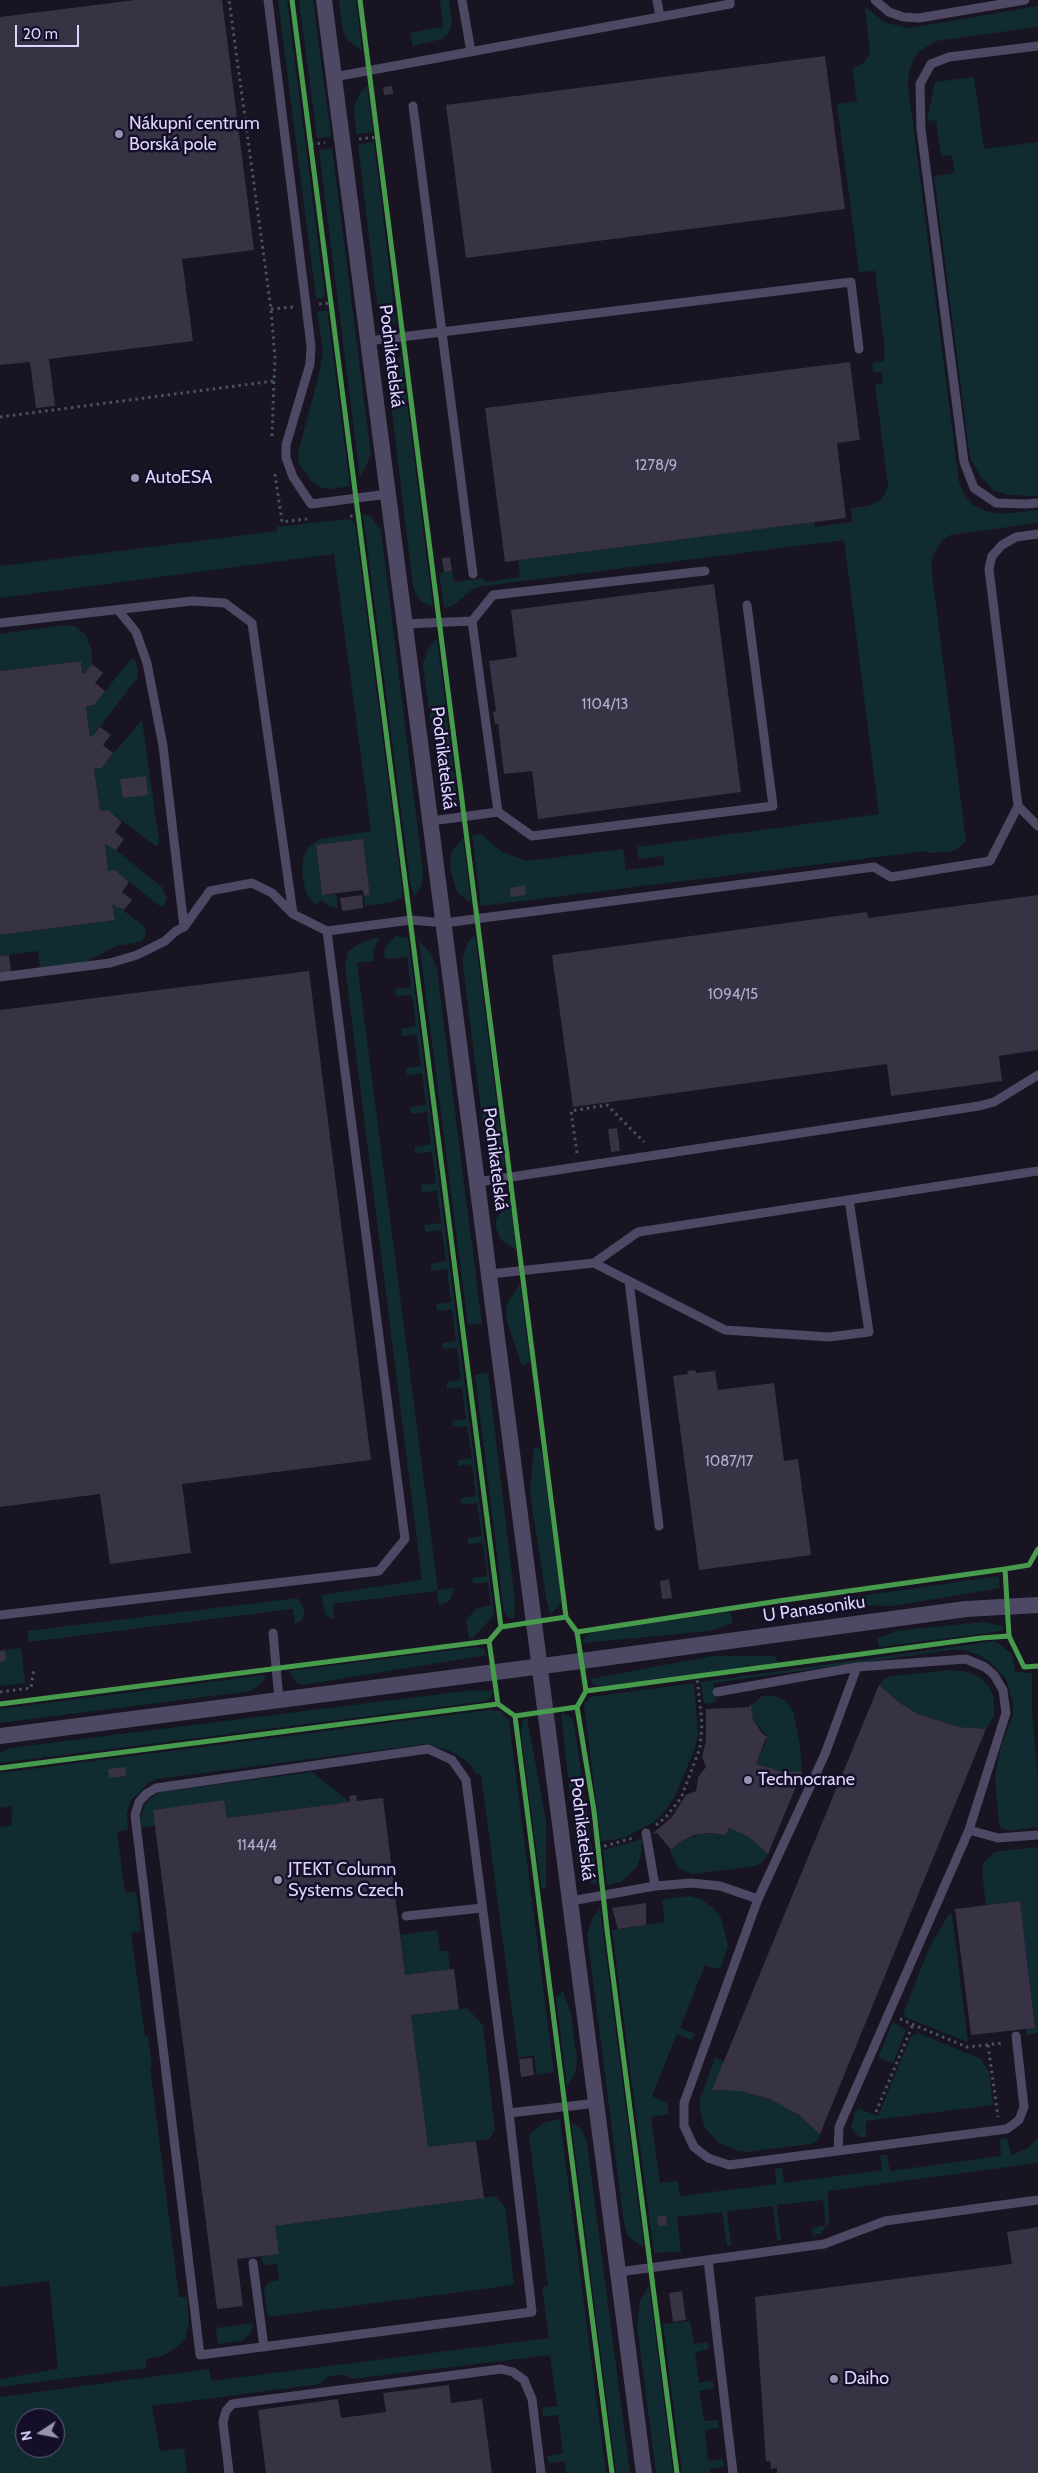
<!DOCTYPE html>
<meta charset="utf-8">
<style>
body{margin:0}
#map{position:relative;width:1038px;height:2473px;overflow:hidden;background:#181422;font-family:Cabin,sans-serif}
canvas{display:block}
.north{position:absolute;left:15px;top:2408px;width:50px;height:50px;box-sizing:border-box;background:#150e28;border:1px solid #655e7e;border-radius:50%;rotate:259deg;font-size:14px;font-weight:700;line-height:20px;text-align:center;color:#ded5ff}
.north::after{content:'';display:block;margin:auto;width:18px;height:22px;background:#9991b2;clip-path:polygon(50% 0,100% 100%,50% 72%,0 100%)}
.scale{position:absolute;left:15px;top:25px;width:64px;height:22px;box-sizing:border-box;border:2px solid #ded5ff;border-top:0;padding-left:6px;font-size:15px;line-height:18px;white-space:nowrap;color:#ded5ff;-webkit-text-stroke:4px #150e28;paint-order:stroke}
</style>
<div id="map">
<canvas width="1038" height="2473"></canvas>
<div class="north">N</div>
<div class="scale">20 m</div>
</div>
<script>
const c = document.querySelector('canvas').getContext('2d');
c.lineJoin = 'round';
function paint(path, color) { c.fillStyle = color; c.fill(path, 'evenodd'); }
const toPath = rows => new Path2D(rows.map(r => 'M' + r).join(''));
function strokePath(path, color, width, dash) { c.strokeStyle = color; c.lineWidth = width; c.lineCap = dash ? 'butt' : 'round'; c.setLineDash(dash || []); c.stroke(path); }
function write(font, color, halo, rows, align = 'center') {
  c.font = font + ' Cabin,sans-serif'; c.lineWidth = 5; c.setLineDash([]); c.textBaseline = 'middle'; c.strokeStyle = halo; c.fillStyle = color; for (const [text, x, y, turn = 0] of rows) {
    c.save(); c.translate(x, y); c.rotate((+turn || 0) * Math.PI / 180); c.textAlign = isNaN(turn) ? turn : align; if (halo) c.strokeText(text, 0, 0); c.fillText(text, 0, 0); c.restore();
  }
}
const green = toPath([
 [278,0,287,0,325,297,316,299],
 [299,0,313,0,331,137,317,138],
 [339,0,356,0,362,51,347,40,342,28],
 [440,0,449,0,452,23,449,33,442,39,413,46,410,33,443,27],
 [1038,6,1038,27,936,41,920,51,914,58,909,71,908,85,959,482,964,494,973,505,985,511,1001,514,1038,510,1038,523,950,535,941,542,933,555,931,566,966,841,956,850,947,852,929,853,926,851,481,906,472,835,481,834,502,852,527,861,623,849,626,870,665,865,663,856,639,859,637,847,879,814,844,540,483,586,473,589,452,606,444,608,439,573,452,571,454,582,484,578,485,582,520,577,518,560,814,522,815,527,852,522,851,508,869,506,879,501,885,494,888,485,875,384,883,383,882,372,874,373,872,363,884,361,885,351,875,271,859,272,837,104,857,101,852,69,865,62,870,53,865,7,886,23,909,28],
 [974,77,984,149,1038,142,1038,496,1008,495,993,490,981,477,970,458,934,176,954,173,952,155,941,156,936,120,927,121,935,82],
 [367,86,373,132,356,134,354,107,360,93],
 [374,142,396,324,387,320,377,303,358,145],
 [332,148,371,455,360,478,319,150],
 [327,310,350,486,331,489,320,487,311,481,299,464,298,453,320,370,323,350,317,312],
 [401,355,433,607,422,602,416,595,413,586,389,387,388,376,393,365],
 [363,514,370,516,381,530,423,871,422,885,414,896,410,881],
 [347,519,355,523,403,897,393,902,365,906,364,896,370,894,363,839,316,845,322,895,336,894,338,908,328,906,321,900,315,905,306,893,302,873,303,858,309,846,321,839,371,831,334,554,0,598,0,566,277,531,277,527],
 [64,625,75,626,86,635,92,652,92,664,85,673,82,674,81,661,0,671,0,634],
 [437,638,458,808,444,801,440,792,423,665,428,648],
 [131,659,134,659,136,661,138,677,93,736,90,736,86,706,94,705],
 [142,720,159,841,158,845,155,846,108,810,100,811,94,768,102,767],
 [463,838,471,902,461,896,456,890,450,866,452,851],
 [107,843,162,887,167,898,164,906,161,907,115,871,108,871,105,844],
 [112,904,115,904,145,927,145,937,140,942,116,946,84,963,40,969,38,951,0,956,0,935,114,920],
 [475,935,505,1167,494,1160,485,1141,463,966,463,956,468,942],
 [395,936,408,938,409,945,494,1615,473,1638,469,1639,466,1620,477,1608,491,1605,488,1582,473,1584,472,1578,487,1576,483,1543,468,1544,467,1538,482,1536,477,1503,462,1505,461,1498,476,1496,472,1464,458,1466,458,1460,472,1458,467,1426,453,1427,452,1421,466,1419,462,1387,447,1389,447,1382,461,1380,457,1348,443,1349,442,1343,456,1341,452,1309,437,1311,436,1304,451,1302,447,1269,431,1271,431,1264,446,1261,442,1230,426,1232,424,1225,441,1223,437,1191,422,1192,421,1185,436,1183,432,1152,415,1153,415,1147,431,1144,427,1112,411,1114,410,1107,426,1105,422,1073,407,1075,406,1068,421,1066,417,1034,402,1036,401,1029,416,1026,412,995,396,996,395,989,411,987,407,957,385,959,384,952,385,947],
 [379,937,373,953,374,961,357,963,438,1590,454,1588,450,1600,439,1606,437,1591,333,1604,334,1619,326,1616,321,1595,422,1580,345,966,348,952,358,944],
 [419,941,432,955,437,970,482,1324,468,1325],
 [510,1199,516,1250,501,1240,496,1228,496,1219],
 [520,1284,530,1363,522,1366,507,1322,506,1310,508,1302],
 [488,1373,515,1600,514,1619,508,1617,504,1612,475,1375],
 [534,1447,539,1448,542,1454,560,1591,561,1602,551,1615,547,1603,530,1493],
 [999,1576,1000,1588,893,1606,833,1605,833,1600],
 [297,1598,304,1608,304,1615,301,1621,295,1624,293,1609,29,1642,27,1631],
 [730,1612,733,1623,709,1631,583,1643,585,1637,592,1632],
 [982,1622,1003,1626,1003,1631,879,1647,877,1638,897,1631],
 [995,1641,1012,1654,1015,1672,1032,1673,1032,1712,1038,1779,1038,1827,1008,1831,1001,1828,999,1823,995,1778,1000,1750,1013,1714,1013,1703,1006,1679,989,1661,979,1655,964,1650,951,1650,713,1683,716,1702,704,1704,701,1682],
 [477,1647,484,1649,487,1655,303,1685,297,1683,289,1671],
 [21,1648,25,1683,0,1686,0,1662,6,1661,5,1650],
 [712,1656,776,1656,777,1663,600,1686,594,1685,590,1679],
 [948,1670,969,1672,979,1677,988,1686,994,1697,994,1716,986,1729,958,1727,918,1714,900,1703,879,1685,886,1677],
 [266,1675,262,1683,251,1691,0,1723,0,1709],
 [694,1683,698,1734,695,1748,675,1796,666,1810,654,1822,624,1838,601,1842,584,1704,591,1697],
 [473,1690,492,1691,492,1696,488,1700,480,1702,0,1763,0,1753,10,1748],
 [762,1696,775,1696,786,1701,793,1711,800,1745,802,1772,783,1772,756,1764,768,1737,753,1720,751,1706],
 [489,1710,501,1711,509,1721,554,2072,537,2075,534,2056,518,2057,481,1774,476,1774,470,1764,460,1757,450,1751,425,1744,157,1779,150,1782,131,1800,127,1813,128,1830,117,1832,125,1893,136,1892,141,1931,131,1933,145,2036,148,2036,152,2066,150,2067,179,2297,187,2297,189,2324,185,2339,177,2347,163,2356,146,2359,146,2368,0,2387,0,2379,58,2369,49,2281,0,2287,0,1827,12,1825,11,1814,13,1814,12,1806,0,1808,0,1773],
 [561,1713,571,1717,574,1723,597,1884,589,1882,578,1867],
 [527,1718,546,1820,546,1889,543,1889,541,1886,521,1733,523,1720],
 [312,1772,350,1802,227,1818,224,1801,153,1810,155,1826,141,1828,140,1818,144,1807,149,1799,160,1792],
 [729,1828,749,1837,761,1846,768,1854,763,1862,755,1866,692,1874,678,1868,670,1851,680,1842,701,1833,726,1835],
 [642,1839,641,1854,637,1867,621,1882,607,1885,603,1850],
 [1038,1847,1038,2033,1026,2035,1026,2029,1035,2027,1020,1901,986,1905,982,1873,983,1863,995,1852],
 [690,1896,701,1899,714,1909,721,1918,728,1945,721,1967,715,1969,705,1965,680,2028,695,2034,692,2040,677,2034,652,2096,667,2103,669,2114,651,2117,660,2183,678,2181,680,2196,776,2184,775,2168,782,2168,784,2183,882,2170,880,2155,887,2155,890,2171,1001,2156,1000,2140,1007,2138,1011,2155,1028,2148,1038,2138,1038,2163,828,2191,829,2223,821,2233,813,2236,812,2228,826,2225,823,2200,777,2205,781,2240,777,2240,773,2206,727,2211,731,2246,727,2246,722,2212,677,2217,681,2252,654,2253,612,1930,665,1922,662,1899],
 [600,1909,644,2248,628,2236,624,2224,587,1934,593,1917],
 [949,1914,952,1914,968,2042,905,2017,903,2014,930,1946],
 [437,1930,440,1951,448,1951,450,1970,405,1975,400,1935],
 [563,1991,571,2014,577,2059,576,2071,567,2087,556,1998],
 [467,2008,483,2025,495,2131,489,2139,428,2147,411,2015],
 [893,2022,906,2030,893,2064,878,2057],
 [918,2033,981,2059,989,2072,993,2105,866,2121,866,2137,859,2137,851,2128,855,2111,860,2109,878,2116,911,2036],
 [715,2058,724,2061,712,2090,740,2091,770,2099,791,2110,810,2124,820,2134,818,2140,811,2144,747,2152,738,2151,719,2143,705,2128,700,2111,700,2099],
 [560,2119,606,2473,566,2473,564,2461,548,2463,547,2456,563,2453,558,2415,543,2416,542,2408,557,2406,550,2355,352,2379,345,2375,337,2375,328,2377,320,2384,152,2406,160,2451,184,2448,187,2473,0,2473,0,2397,209,2369,211,2381,549,2338,542,2287,548,2286,529,2135,543,2123],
 [25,2418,55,2418,55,2448,25,2448],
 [571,2122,582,2130,587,2143,630,2473,616,2473],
 [495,2196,505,2207,506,2213,514,2285,268,2317,264,2289,269,2282,279,2280,277,2264,267,2265,263,2263,260,2256,278,2253,275,2226],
 [649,2286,673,2473,656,2473,637,2326,640,2300],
 [690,2321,694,2344,708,2342,709,2349,695,2352,699,2383,713,2381,714,2389,699,2391,704,2421,718,2420,719,2428,705,2430,708,2461,723,2459,724,2467,710,2469,710,2473,682,2473,663,2324],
 [253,2323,252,2331,242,2341,218,2344,216,2328]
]);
const building = toPath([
 [135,0,222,0,254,250,182,259,193,341,49,359,55,406,36,408,30,362,0,365,0,17],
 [825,56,845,209,466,258,446,105],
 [392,86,393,94,384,95,383,87],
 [850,362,860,440,837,443,846,518,505,562,485,408],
 [450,557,452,571,444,572,442,558],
 [714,584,741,792,538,819,532,771,504,774,498,724,495,724,493,712,496,711,489,661,517,657,511,610],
 [81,661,82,674,85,673,92,664,103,673,95,683,105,691,94,705,86,706,90,736,93,736,100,727,111,735,103,745,113,753,102,768,94,768,100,811,108,810,122,822,115,832,124,839,120,845,116,850,105,844,108,871,115,870,129,882,122,892,132,900,124,910,112,904,115,920,0,935,0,671],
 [146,776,148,795,123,798,120,779],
 [363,839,370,895,364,896,363,890,322,895,316,845],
 [525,885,526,895,511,897,510,888],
 [362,895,363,908,342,911,340,898],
 [1038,895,1038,1050,999,1056,1002,1081,891,1096,887,1064,573,1107,552,955,867,912,868,918],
 [9,955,11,972,0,973,0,956],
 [309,971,371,1460,182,1484,191,1553,110,1564,100,1494,0,1507,0,1010],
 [617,1128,620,1151,611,1152,608,1129],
 [695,1370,696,1373,715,1371,718,1390,774,1383,784,1461,798,1459,811,1555,699,1570,673,1376,688,1374,687,1371],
 [669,1579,672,1598,662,1599,660,1581],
 [5,1650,6,1661,0,1662,0,1651],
 [879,1685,900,1703,918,1714,958,1727,986,1729,820,2134,799,2115,770,2099,740,2091,712,2090],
 [751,1703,753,1720,762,1733,770,1739,766,1738,756,1764,783,1772,802,1772,768,1854,749,1837,729,1828,726,1835,709,1833,694,1835,680,1842,671,1850,657,1833,652,1834,672,1817,686,1795,696,1791,698,1777,706,1767,702,1757,706,1741,706,1709,749,1707],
 [125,1767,126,1776,109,1778,108,1769],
 [356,1795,357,1801,383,1798,405,1975,454,1969,459,2009,411,2015,428,2147,476,2141,484,2198,275,2226,279,2254,237,2259,243,2306,217,2309,153,1810,224,1800,227,1818,350,1802,349,1796],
 [1020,1901,1035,2028,971,2035,955,1909],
 [646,1903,646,1925,618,1929,612,1908],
 [532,2058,534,2075,521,2077,519,2059],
 [666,2215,667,2225,658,2226,657,2217],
 [1038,2227,1038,2473,777,2473,777,2468,771,2469,770,2461,766,2461,755,2297,1012,2264,1007,2232],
 [682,2291,686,2320,673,2322,669,2293],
 [449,2385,451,2403,482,2399,492,2473,266,2473,258,2410,338,2399,341,2418,386,2412,383,2393]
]);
const path = toPath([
 [359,139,378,137],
 [311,144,325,143],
 [319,304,331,303],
 [271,309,293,307],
 [0,417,274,381,275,358,271,309,229,0],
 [272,436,274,381],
 [275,474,282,522,307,519],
 [350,516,359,516],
 [577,1153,571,1111,607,1105,644,1142],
 [0,1692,31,1688,34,1668],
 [656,1825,666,1817,681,1798,700,1748,702,1724,697,1677],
 [598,1848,633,1838],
 [900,2019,967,2047,1003,2043],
 [988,2045,998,2117],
 [876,2112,913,2024]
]);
const service = toPath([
 [268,0,311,346,310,364,286,445,286,458,293,477,311,504,388,494],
 [462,0,471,52],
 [657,0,660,17],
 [875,0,889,12,903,17,919,18,1025,0],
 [1038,46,949,57,931,64,920,84,921,129,964,462,974,488,996,503,1025,504,1038,503],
 [334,77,730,4,730,0],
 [413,106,473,574],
 [368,341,851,282,859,349],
 [118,610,136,632,147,663,163,746,184,927],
 [472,621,498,812],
 [0,623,192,601,225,603,252,623,293,914],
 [405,624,472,621,493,595,705,571],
 [1018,806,1038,826],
 [431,821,498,812,532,836,773,806,747,605],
 [0,977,110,963,137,955,165,941,176,931,184,927,210,891,252,883,272,893,293,914,327,931,411,920,444,923,874,867,891,877,990,861,1018,806,989,569,992,556,1002,545,1016,537,1038,534],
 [478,1182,979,1106,994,1102,1038,1075],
 [594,1263,638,1232,1038,1171],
 [490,1274,594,1263,725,1330,829,1337,869,1332,849,1200],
 [629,1281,659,1526],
 [0,1615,379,1571,405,1539,327,931],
 [273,1633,279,1700],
 [857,1667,825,1754,758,1899,684,2103,684,2126,694,2147,708,2158,729,2165,1007,2129,1019,2120,1024,2107,1016,2036],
 [717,1692,857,1667,966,1659,985,1667,994,1675,1003,1690,1006,1713,969,1830,839,2127,838,2151],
 [969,1830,998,1838,1038,1835],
 [646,1833,655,1886],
 [571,1901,655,1886,692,1883,720,1886,758,1899],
 [406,1916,482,1908],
 [509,2113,466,1780,452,1760,428,1749,156,1788,146,1794,139,1802,135,1815,200,2355,532,2312,509,2113,597,2103],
 [708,2260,733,2473],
 [253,2263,264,2347],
 [619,2272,824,2244,885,2221,1038,2200],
 [229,2473,223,2422,226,2411,232,2404,501,2369,513,2372,524,2380,532,2399,541,2473]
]);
const minor = toPath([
 [324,0,644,2473],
 [0,1736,581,1661,966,1609,1038,1605]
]);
const cycleway = toPath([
 [292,0,501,1627],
 [360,0,566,1617,577,1632,586,1691,577,1707,594,1811,607,1930,677,2473],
 [1005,1569,1009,1636,1024,1667,1038,1666],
 [577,1632,785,1600,1005,1569,1029,1565,1038,1549],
 [586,1691,981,1638,1009,1636],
 [0,1704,489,1641],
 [498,1704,489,1641,501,1627,566,1617],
 [515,1716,577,1707],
 [0,1768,498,1704,515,1716,612,2473]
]);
const markers = [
 [119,134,5,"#9991b2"],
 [135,478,5,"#9991b2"],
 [748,1780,5,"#9991b2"],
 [278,1880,5,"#9991b2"],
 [834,2379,5,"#9991b2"]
];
const numberNames = [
 ["1278/9",656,466],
 ["1104/13",605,705],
 ["1094/15",733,995],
 ["1087/17",729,1462],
 ["1144/4",257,1846]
];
const poiNames = [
 ["Nákupní centrum",129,124],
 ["Borská pole",129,145],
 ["AutoESA",145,478],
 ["Technocrane",758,1780],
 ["JTEKT Column",288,1870],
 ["Systems Czech",288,1891],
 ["Daiho",844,2379]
];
const streetNames = [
 ["Podnikatelská",391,356,83],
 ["Podnikatelská",443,758,83],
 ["Podnikatelská",495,1159,83],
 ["U Panasoniku",814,1609,-8],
 ["Podnikatelská",582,1829,83]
];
paint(green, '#112c31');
paint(building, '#373244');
strokePath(path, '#475365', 3, [2.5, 4]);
strokePath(service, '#4d4863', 9);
strokePath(minor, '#4d4863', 16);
strokePath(cycleway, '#469c4c', 5);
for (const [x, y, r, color] of markers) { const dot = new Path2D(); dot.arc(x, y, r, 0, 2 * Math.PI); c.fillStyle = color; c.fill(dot); strokePath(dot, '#150e28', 2); }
write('15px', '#b4acd0', null, numberNames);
write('18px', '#ded5ff', '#150e28', poiNames, 'left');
write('18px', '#ded5ff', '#150e28', streetNames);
</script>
